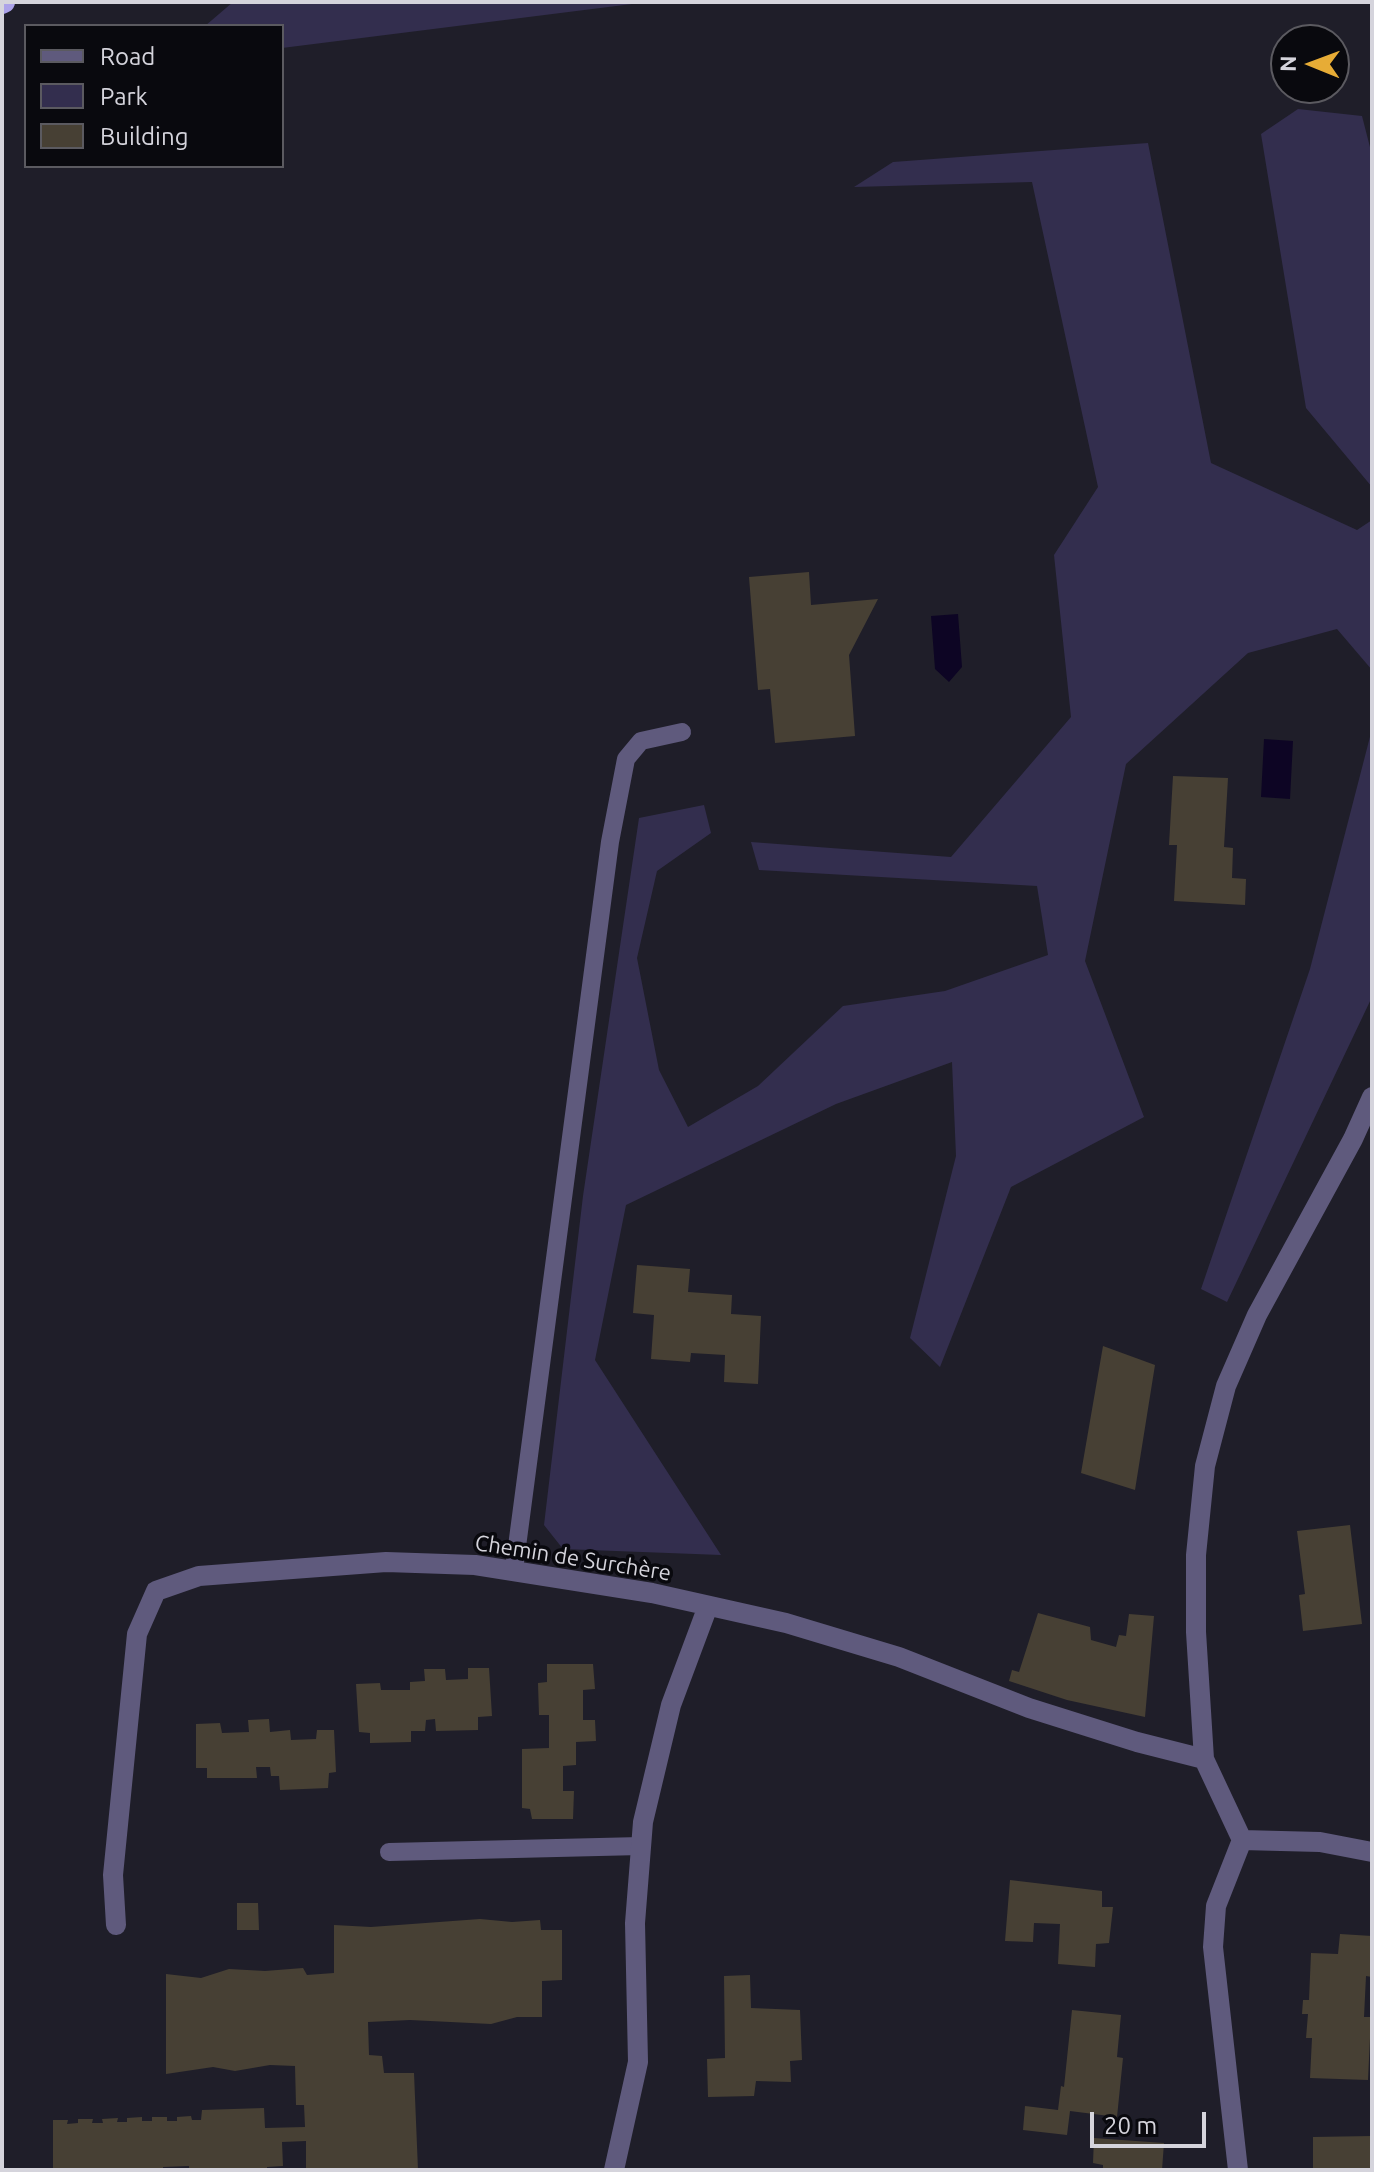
<!DOCTYPE html>
<meta charset="utf-8">
<style>
body{margin:0}
#map{position:relative;width:1374px;height:2172px;overflow:hidden;background:#1f1e29;font-family:Ubuntu,sans-serif}
canvas{display:block}
.frame{position:absolute;inset:0;border:4px solid #d5d4dc;pointer-events:none}
.legend{position:absolute;left:24px;top:24px;width:260px;height:144px;box-sizing:border-box;background:#09090e;border:2px solid #5b5a60;margin:0;padding:10px 14px;list-style:none;font-size:24px;color:#d5d4dc}
.legend li{display:flex;align-items:center;gap:16px;height:40px}
.legend b{width:40px;border:2px solid #5b5a60}
.north{position:absolute;left:1270px;top:24px;width:80px;height:80px;box-sizing:border-box;background:#09090e;border:2px solid #5b5a60;border-radius:50%;rotate:271deg;font-size:22px;font-weight:700;line-height:32px;text-align:center;color:#d5d4dc}
.north::after{content:'';display:block;margin:auto;width:28px;height:36px;background:#e7ac36;clip-path:polygon(50% 0,100% 100%,50% 72%,0 100%)}
.scale{position:absolute;left:1090px;top:2112px;width:116px;height:36px;box-sizing:border-box;border:4px solid #d5d4dc;border-top:0;padding-left:10px;font-size:24px;line-height:28px;white-space:nowrap;color:#d5d4dc;-webkit-text-stroke:6px #09090e;paint-order:stroke}
</style>
<div id="map">
<canvas width="1374" height="2172"></canvas>
<div class="frame"></div>
<ul class="legend">
<li><b style="height:10px;background:#5f5a7d"></b>Road</li>
<li><b style="height:22px;background:#332e4e"></b>Park</li>
<li><b style="height:22px;background:#474034"></b>Building</li>
</ul>
<div class="north">N</div>
<div class="scale">20 m</div>
</div>
<script>
const c = document.querySelector('canvas').getContext('2d');
c.lineJoin = 'round';
function paint(path, color) { c.fillStyle = color; c.fill(path, 'evenodd'); }
const toPath = rows => new Path2D(rows.map(r => 'M' + r).join(''));
function strokePath(path, color, width, dash) { c.strokeStyle = color; c.lineWidth = width; c.lineCap = dash ? 'butt' : 'round'; c.setLineDash(dash || []); c.stroke(path); }
function write(font, color, halo, rows, align = 'center') {
  c.font = font + ' Ubuntu,sans-serif'; c.lineWidth = 7; c.setLineDash([]); c.textBaseline = 'middle'; c.strokeStyle = halo; c.fillStyle = color; for (const [text, x, y, turn = 0] of rows) {
    c.save(); c.translate(x, y); c.rotate((+turn || 0) * Math.PI / 180); c.textAlign = isNaN(turn) ? turn : align; if (halo) c.strokeText(text, 0, 0); c.fillText(text, 0, 0); c.restore();
  }
}
const green = toPath([
 [233,2,648,2,282,48,282,26,205,26],
 [1298,109,1362,116,1372,155,1372,487,1306,408,1261,134],
 [1148,143,1211,463,1357,530,1372,520,1372,670,1337,629,1248,653,1126,764,1085,961,1144,1117,1011,1187,940,1367,910,1338,956,1156,952,1062,836,1104,626,1205,595,1360,721,1555,563,1549,544,1525,583,1196,639,818,704,805,711,833,657,871,637,958,659,1070,688,1127,758,1086,843,1006,945,991,1048,955,1037,886,759,870,751,842,951,857,1071,717,1054,555,1098,487,1032,182,854,187,893,162],
 [1372,729,1372,997,1227,1302,1201,1289,1310,969]
]);
const water = toPath([
 [958,614,962,667,949,682,935,669,931,616],
 [1264,739,1293,741,1290,799,1261,797]
]);
const building = toPath([
 [809,572,811,605,878,599,849,655,855,736,775,743,770,689,758,690,749,577],
 [1173,776,1228,778,1224,847,1233,848,1232,878,1246,879,1245,905,1174,901,1177,845,1169,845],
 [637,1265,690,1269,688,1292,732,1295,731,1314,761,1316,758,1384,724,1382,725,1355,691,1353,690,1362,651,1359,654,1315,633,1313],
 [1103,1346,1155,1365,1135,1490,1081,1473],
 [1350,1525,1362,1624,1303,1631,1299,1595,1305,1594,1297,1531],
 [1038,1613,1090,1627,1091,1640,1116,1647,1119,1635,1126,1636,1129,1614,1154,1616,1145,1717,1067,1700,1009,1681,1012,1670,1019,1672],
 [547,1664,593,1664,595,1689,583,1690,583,1720,595,1720,596,1741,576,1742,576,1765,563,1766,563,1791,574,1791,573,1819,532,1819,530,1809,522,1808,522,1749,549,1748,549,1715,539,1715,538,1683,547,1682],
 [468,1668,489,1668,492,1716,478,1717,478,1730,436,1731,435,1719,426,1720,425,1731,411,1731,411,1742,370,1743,370,1733,359,1732,356,1684,380,1683,381,1690,410,1690,410,1682,425,1681,424,1669,445,1669,446,1680,468,1679],
 [269,1719,270,1732,290,1730,291,1740,316,1739,317,1730,334,1730,336,1772,329,1773,328,1788,280,1790,279,1776,271,1776,270,1767,256,1767,257,1778,207,1778,207,1768,196,1768,196,1724,220,1723,222,1733,249,1732,248,1720],
 [1010,1880,1102,1891,1102,1907,1113,1907,1109,1943,1096,1944,1095,1967,1058,1964,1060,1924,1034,1923,1033,1942,1005,1941],
 [237,1903,258,1903,259,1930,237,1930],
 [480,1919,512,1922,540,1920,541,1930,562,1930,562,1980,542,1981,542,2017,517,2017,491,2024,410,2020,368,2022,369,2055,382,2056,384,2073,414,2073,418,2170,306,2170,306,2141,282,2142,283,2166,267,2167,267,2170,189,2170,189,2166,163,2167,163,2170,53,2170,53,2120,68,2120,67,2124,78,2123,78,2119,93,2119,92,2123,103,2123,102,2119,118,2118,117,2122,127,2122,127,2118,142,2117,142,2121,152,2121,152,2117,167,2117,167,2121,177,2121,177,2117,191,2116,192,2120,201,2120,202,2110,264,2108,265,2128,305,2127,304,2105,296,2105,295,2066,270,2065,235,2071,213,2067,166,2074,166,1974,201,1978,229,1969,265,1971,303,1968,307,1975,334,1973,334,1925,371,1927],
 [1340,1934,1372,1936,1372,1977,1366,1976,1364,2017,1371,2017,1368,2080,1310,2078,1312,2038,1306,2038,1308,2014,1302,2014,1303,2000,1309,2000,1311,1953,1338,1954],
 [750,1975,751,2008,800,2010,802,2060,790,2061,791,2082,756,2081,754,2096,708,2097,707,2059,725,2058,724,1976],
 [1072,2010,1121,2015,1117,2057,1123,2058,1117,2117,1070,2111,1067,2135,1023,2130,1025,2106,1058,2110,1061,2086,1064,2087],
 [1372,2136,1372,2170,1313,2170,1313,2137],
 [1094,2138,1164,2143,1162,2170,1103,2170,1103,2165,1093,2163]
]);
const service = toPath([
 [514,1569,610,842,626,759,641,741,682,732],
 [389,1852,641,1846]
]);
const minor = toPath([
 [1242,1840,1204,1759,1196,1632,1196,1555,1205,1466,1226,1386,1257,1315,1353,1139,1372,1097],
 [1242,1840,1320,1842,1372,1852],
 [116,1925,113,1875,137,1634,156,1591,199,1576,386,1562,475,1565,652,1593,786,1623,899,1657,1029,1708,1137,1742,1204,1759],
 [614,2170,638,2062,635,1923,643,1822,671,1705,708,1606],
 [1238,2170,1213,1947,1216,1906,1242,1840]
]);
const trunk = toPath([
 [2,3,4,2]
]);
const streetNames = [
 ["Chemin de Surchère",573,1558,9]
];
paint(green, '#332e4e');
paint(water, '#0d0524');
paint(building, '#474034');
strokePath(service, '#5f5a7d', 18);
strokePath(minor, '#5f5a7d', 20);
strokePath(trunk, '#aca2e9', 22);
write('22px', '#d5d4dc', '#09090e', streetNames);
</script>
